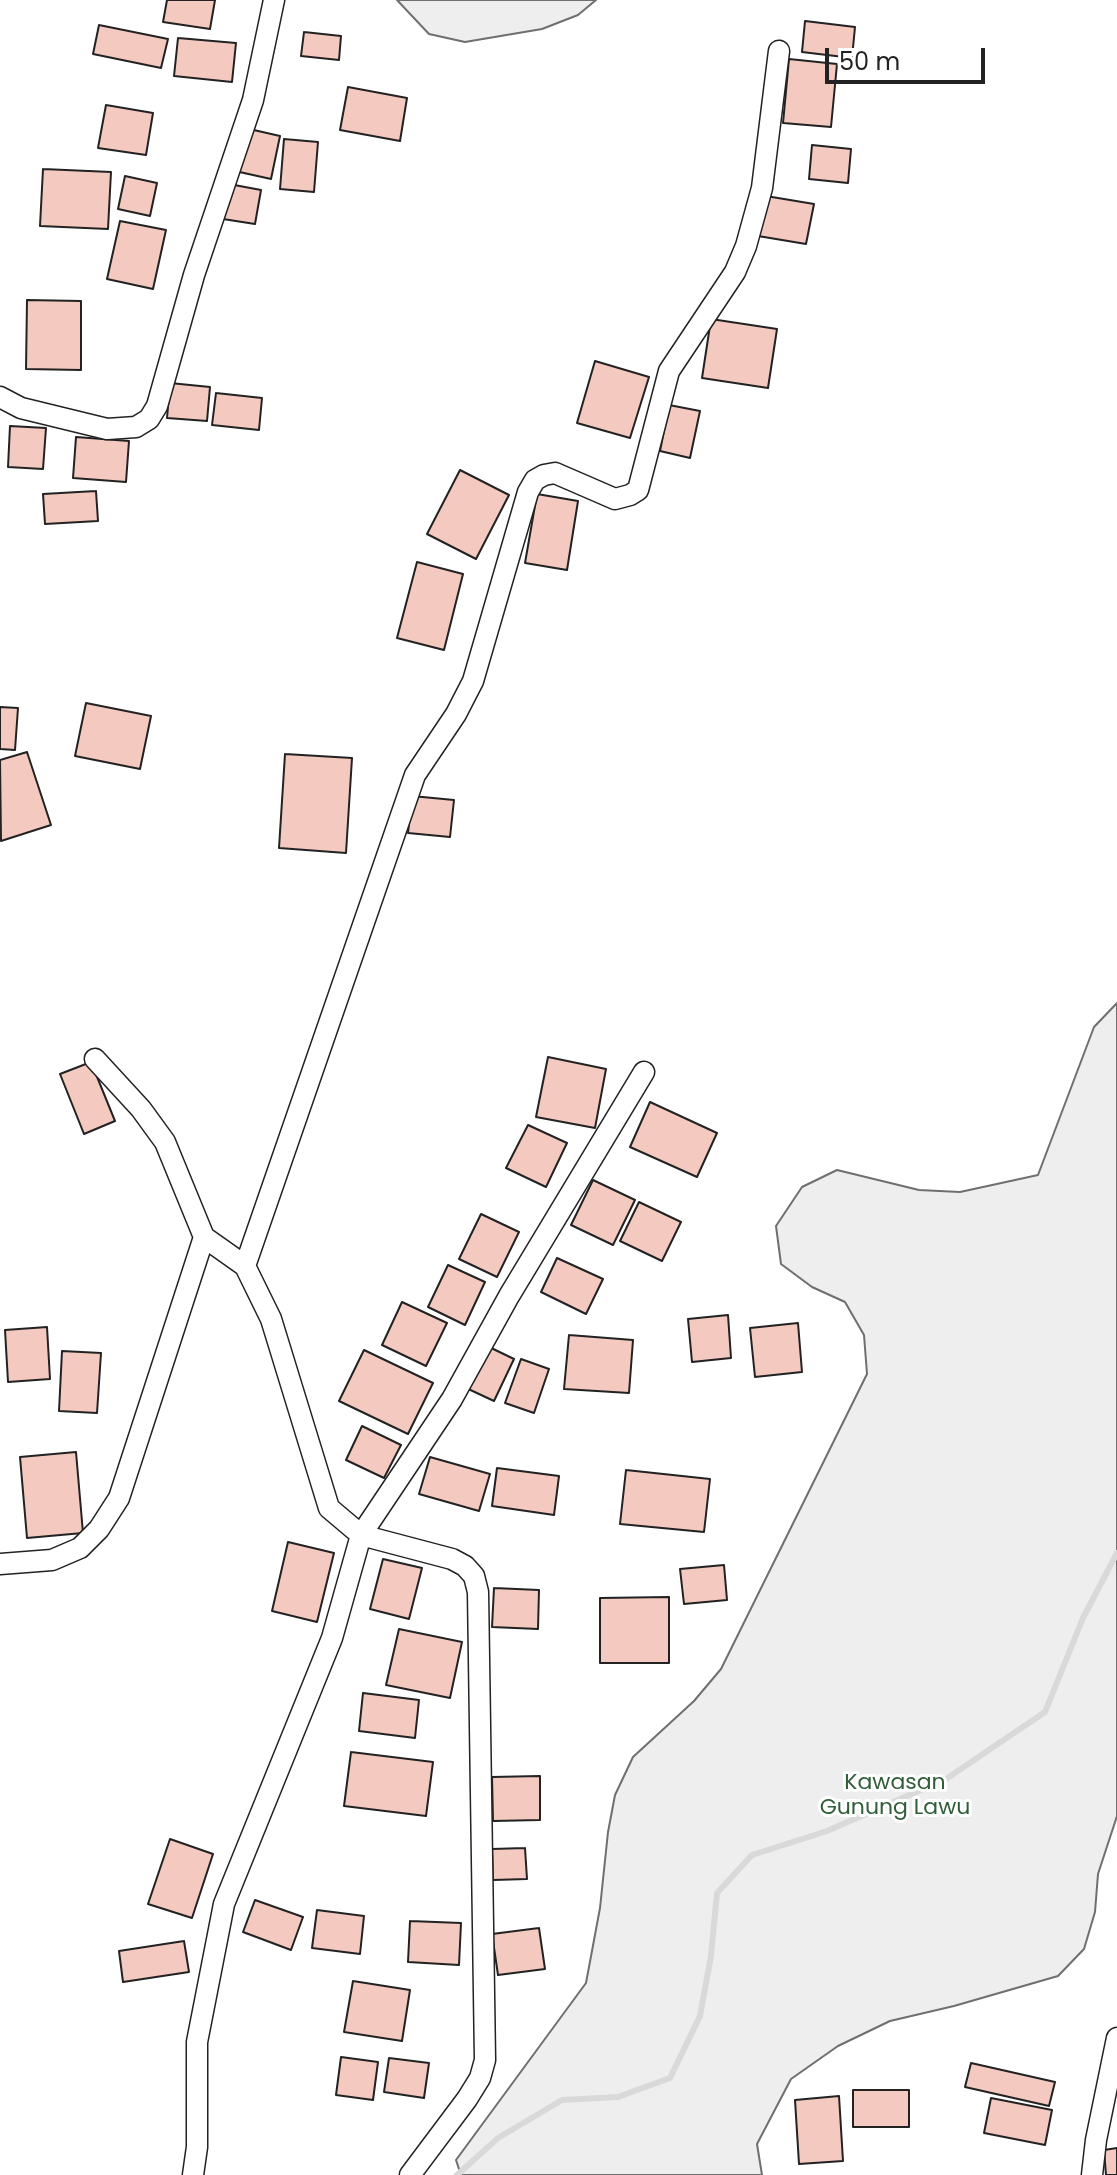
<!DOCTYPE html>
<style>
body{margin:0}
#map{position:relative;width:1117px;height:2175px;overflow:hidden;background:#fff;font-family:Poppins,sans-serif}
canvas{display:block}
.scale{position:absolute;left:825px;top:48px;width:160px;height:36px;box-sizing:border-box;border:4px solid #222;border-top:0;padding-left:10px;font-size:24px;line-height:28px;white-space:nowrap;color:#222;-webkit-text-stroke:6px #fff;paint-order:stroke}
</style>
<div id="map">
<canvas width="1117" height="2175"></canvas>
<div class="scale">50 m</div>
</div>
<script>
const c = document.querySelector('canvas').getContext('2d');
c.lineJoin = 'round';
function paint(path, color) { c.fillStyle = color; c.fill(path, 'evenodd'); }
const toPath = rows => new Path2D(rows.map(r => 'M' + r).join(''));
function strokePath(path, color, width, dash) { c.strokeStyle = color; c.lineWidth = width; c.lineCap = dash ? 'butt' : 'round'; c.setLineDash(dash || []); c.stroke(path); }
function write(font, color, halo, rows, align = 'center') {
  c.font = font + ' Poppins,sans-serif'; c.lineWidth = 6; c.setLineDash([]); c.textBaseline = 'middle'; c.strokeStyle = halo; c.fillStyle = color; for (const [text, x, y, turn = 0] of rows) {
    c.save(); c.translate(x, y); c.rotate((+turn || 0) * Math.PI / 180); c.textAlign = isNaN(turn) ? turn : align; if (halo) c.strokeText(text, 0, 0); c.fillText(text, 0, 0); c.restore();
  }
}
const green = toPath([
 [397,0,596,0,578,15,542,29,465,42,429,34,397,0],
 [1117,1003,1117,1816,1098,1874,1095,1912,1084,1949,1058,1976,954,2006,890,2021,838,2046,791,2079,757,2144,762,2175,461,2175,456,2160,586,1983,600,1908,608,1832,615,1795,633,1757,694,1701,721,1669,867,1374,864,1335,845,1302,812,1287,781,1264,776,1226,802,1187,837,1170,919,1190,960,1192,1038,1175,1094,1027,1117,1003]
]);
const stream = toPath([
 [457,2175,498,2138,562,2100,618,2097,670,2078,700,2016,711,1956,717,1893,752,1855,827,1831,946,1779,1045,1712,1083,1618,1117,1553]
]);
const building = toPath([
 [167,0,215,0,210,29,163,22,167,0],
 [805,21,855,27,852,58,802,52,805,21],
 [99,25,168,39,161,68,93,54,99,25],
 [304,32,341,36,339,60,301,56,304,32],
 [178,38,236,43,232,82,174,76,178,38],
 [789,59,837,64,831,127,783,123,789,59],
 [348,87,407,98,400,141,340,130,348,87],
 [106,105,153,113,146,155,98,148,106,105],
 [245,128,280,136,271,179,235,171,245,128],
 [284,139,318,142,314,192,280,189,284,139],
 [812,145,851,149,848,183,809,179,812,145],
 [43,169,111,172,108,229,40,226,43,169],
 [125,176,157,183,150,216,118,209,125,176],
 [229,184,261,190,255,224,223,219,229,184],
 [766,196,814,204,806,244,758,236,766,196],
 [120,221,166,230,153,289,107,279,120,221],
 [27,300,81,301,81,370,26,369,27,300],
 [711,319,777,329,768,388,702,378,711,319],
 [595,361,649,377,630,438,577,423,595,361],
 [170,383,210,387,207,421,167,418,170,383],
 [216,393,262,398,259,430,212,425,216,393],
 [669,405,700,411,690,458,660,451,669,405],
 [10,426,46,428,43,469,8,467,10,426],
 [76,437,129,441,126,482,73,478,76,437],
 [460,470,509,495,476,559,427,534,460,470],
 [96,491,98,521,45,524,43,494,96,491],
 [537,494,578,501,567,570,525,563,537,494],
 [417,562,463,574,444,650,397,638,417,562],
 [86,703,151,716,140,769,75,756,86,703],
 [0,707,18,708,15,750,0,749,0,707],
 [27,752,51,825,1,841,0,760,27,752],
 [285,754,352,758,346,853,279,848,285,754],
 [412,796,454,800,450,837,408,833,412,796],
 [548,1057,606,1069,595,1128,536,1117,548,1057],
 [91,1062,115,1121,84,1134,60,1074,91,1062],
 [650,1102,717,1133,697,1177,630,1147,650,1102],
 [528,1125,567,1143,546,1187,506,1168,528,1125],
 [593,1180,635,1200,613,1245,571,1225,593,1180],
 [639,1202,681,1222,662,1261,620,1241,639,1202],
 [481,1214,519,1232,497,1277,459,1259,481,1214],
 [557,1258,603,1279,586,1314,541,1292,557,1258],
 [448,1265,485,1282,465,1325,428,1307,448,1265],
 [402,1302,447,1323,426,1366,382,1345,402,1302],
 [728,1315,731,1358,692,1362,688,1319,728,1315],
 [798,1323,802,1372,755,1377,750,1328,798,1323],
 [47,1327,50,1379,8,1382,5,1330,47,1327],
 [569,1335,633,1340,629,1393,564,1389,569,1335],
 [485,1345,514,1359,494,1401,464,1387,485,1345],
 [364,1350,433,1383,408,1434,339,1401,364,1350],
 [62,1351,101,1353,97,1413,59,1411,62,1351],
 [521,1359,549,1369,534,1413,505,1403,521,1359],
 [362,1426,401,1445,384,1478,346,1460,362,1426],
 [76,1452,83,1533,27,1538,20,1457,76,1452],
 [430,1457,490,1474,479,1511,419,1494,430,1457],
 [497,1468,559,1476,554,1515,492,1506,497,1468],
 [626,1470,710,1479,704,1532,620,1524,626,1470],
 [288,1542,334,1553,317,1622,272,1611,288,1542],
 [383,1559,422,1568,409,1619,370,1609,383,1559],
 [724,1565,727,1600,684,1604,680,1569,724,1565],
 [494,1588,539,1590,538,1629,492,1627,494,1588],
 [669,1597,669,1663,600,1663,600,1598,669,1597],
 [399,1629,462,1642,450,1698,386,1685,399,1629],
 [363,1693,419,1700,415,1738,359,1731,363,1693],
 [351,1752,433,1762,426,1816,344,1806,351,1752],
 [540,1776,540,1820,493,1821,492,1777,540,1776],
 [170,1839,213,1854,192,1918,148,1904,170,1839],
 [525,1848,527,1879,493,1880,492,1849,525,1848],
 [255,1900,303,1917,291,1950,243,1932,255,1900],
 [317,1910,364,1916,360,1954,312,1948,317,1910],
 [410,1921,461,1923,459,1965,408,1962,410,1921],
 [539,1928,545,1969,498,1975,492,1934,539,1928],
 [184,1941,189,1972,123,1982,119,1951,184,1941],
 [353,1981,410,1990,402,2041,344,2032,353,1981],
 [341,2057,378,2062,373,2100,336,2095,341,2057],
 [389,2058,429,2063,424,2098,384,2092,389,2058],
 [971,2063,1055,2082,1049,2106,965,2087,971,2063],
 [853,2090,909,2090,909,2127,853,2127,853,2090],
 [839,2096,843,2161,799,2164,795,2100,839,2096],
 [991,2098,1052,2110,1045,2145,984,2133,991,2098],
 [1117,2148,1117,2175,1106,2175,1104,2150,1117,2148]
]);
const minor = toPath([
 [0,397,21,408,107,429,136,427,149,419,157,406,194,275,253,100,274,0],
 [95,1059,141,1109,165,1142,204,1237,245,1266,271,1319,329,1508,361,1535,452,1559,465,1566,474,1576,478,1592,485,2060,480,2078,467,2099,410,2175],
 [245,1266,415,775,456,714,473,681,528,492,535,480,544,475,555,473,615,499,630,495,638,490,669,371,735,272,746,246,762,188,779,51],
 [0,1564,52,1560,80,1548,99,1529,119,1498,204,1237],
 [193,2175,197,2147,197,2042,224,1904,332,1638,361,1535,452,1399,509,1296,644,1072],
 [1092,2175,1096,2140,1117,2038]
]);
const parkNames = [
 ["Kawasan",895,1783],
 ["Gunung Lawu",895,1808]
];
paint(green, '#eee');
strokePath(green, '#6f6f6f', 2);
strokePath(stream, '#d9d9d9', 6);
paint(building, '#f3c9c0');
strokePath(building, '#222', 2);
strokePath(minor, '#222', 23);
strokePath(minor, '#fff', 20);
write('22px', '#2f5e38', '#fff', parkNames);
</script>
